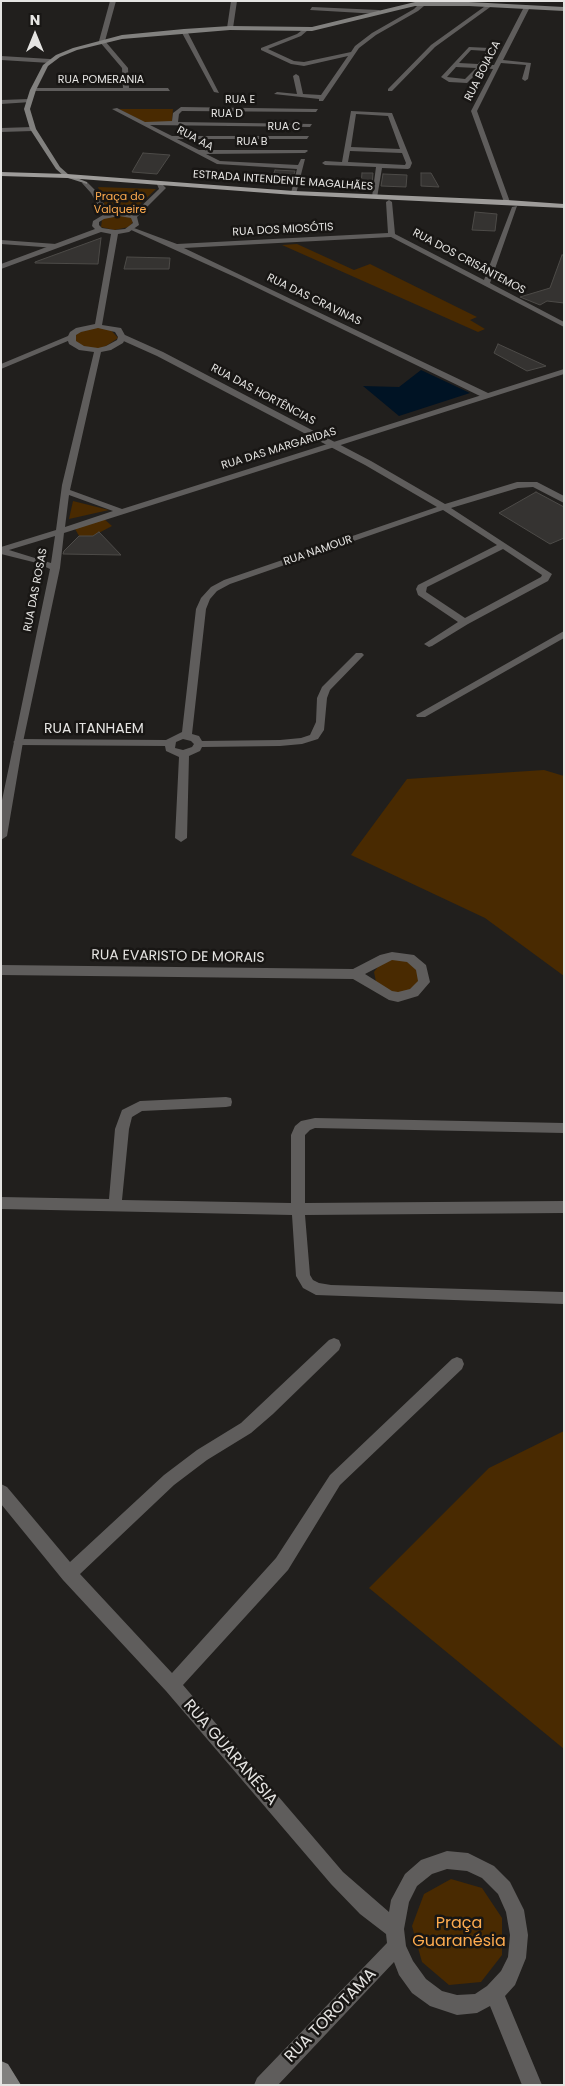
<!DOCTYPE html>
<meta charset="utf-8">
<style>
body{margin:0}
#map{position:relative;width:565px;height:2086px;overflow:hidden;background:#211f1d;font-family:Poppins,sans-serif}
canvas{display:block}
.frame{position:absolute;inset:0;border:2px solid #e5e4e2;pointer-events:none}
.north{position:absolute;left:10px;top:10px;width:50px;height:50px;-webkit-text-stroke:4px #181614;paint-order:stroke;rotate:0deg;font-size:14px;font-weight:700;line-height:20px;text-align:center;color:#e5e4e2}
.north::after{content:'';display:block;margin:auto;width:18px;height:22px;background:#e5e4e2;clip-path:polygon(50% 0,100% 100%,50% 72%,0 100%)}
</style>
<div id="map">
<canvas width="565" height="2086"></canvas>
<div class="frame"></div>
<div class="north">N</div>
</div>
<script>
const c = document.querySelector('canvas').getContext('2d');
c.lineJoin = 'round';
function paint(path, color) { c.fillStyle = color; c.fill(path, 'evenodd'); }
const toPath = rows => new Path2D(rows.map(r => 'M' + r).join(''));
function strokePath(path, color, width, dash) { c.strokeStyle = color; c.lineWidth = width; c.lineCap = dash ? 'butt' : 'round'; c.setLineDash(dash || []); c.stroke(path); }
function write(font, color, halo, rows, align = 'center') {
  c.font = font + ' Poppins,sans-serif'; c.lineWidth = 5; c.setLineDash([]); c.textBaseline = 'middle'; c.strokeStyle = halo; c.fillStyle = color; for (const [text, x, y, turn = 0] of rows) {
    c.save(); c.translate(x, y); c.rotate((+turn || 0) * Math.PI / 180); c.textAlign = isNaN(turn) ? turn : align; if (halo) c.strokeText(text, 0, 0); c.fillText(text, 0, 0); c.restore();
  }
}
const green = toPath([
 [119,109,173,109,172,123,145,123],
 [98,187,156,189,133,211,133,222,129,227,114,230,101,227,102,220,108,215],
 [297,244,354,270,370,264,477,317,470,320,485,329,478,332,282,245],
 [97,326,109,328,118,338,106,346,97,349,76,345,76,334,85,329],
 [73,501,109,510,69,519],
 [103,518,112,526,93,536,79,536,74,527],
 [544,770,564,776,564,976,485,918,351,855,407,779],
 [390,959,403,959,414,965,419,974,418,983,409,990,397,993,384,989,376,982,374,972,380,964],
 [564,1431,564,1749,369,1588,489,1468],
 [451,1879,482,1888,502,1918,502,1955,481,1982,449,1985,422,1962,412,1926,424,1894]
]);
const water = toPath([
 [421,370,470,393,399,416,363,386,399,387]
]);
const building = toPath([
 [143,153,170,155,157,174,132,172,143,153],
 [275,170,295,171,291,184,271,182,275,170],
 [362,173,373,173,372,185,361,184,362,173],
 [421,173,431,173,439,187,421,186,421,173],
 [383,174,407,175,406,187,381,186,383,174],
 [475,212,497,214,495,231,472,230,475,212],
 [101,238,98,264,35,263,35,262,101,238],
 [562,255,564,255,564,303,547,301,540,305,520,297,550,288,562,255],
 [127,257,170,258,169,269,124,269,127,257],
 [498,344,546,366,527,371,494,353,498,344],
 [536,492,564,507,564,538,550,544,499,513,536,492],
 [99,532,121,555,63,554,64,551,79,536,93,536,99,532]
]);
const minor = toPath([
 [110,1,116,1,105,41,128,68,129,88,168,88,170,91,31,91,33,88,123,88,122,68,99,41,110,1],
 [231,1,237,1,233,28,230,30,227,28,231,1],
 [418,1,424,1,424,6,418,11,376,35,359,48,323,101,319,101,319,99,274,94,277,92,297,94,293,76,296,74,299,76,303,94,321,95,348,56,304,66,291,64,261,50,261,48,297,34,305,28,308,30,301,36,268,49,294,61,304,62,351,52,355,46,372,33,414,9,418,5,418,1],
 [488,4,493,5,435,47,392,91,388,91,388,89,431,45,488,4],
 [527,5,530,7,503,60,531,63,528,79,525,81,522,79,526,65,501,63,477,111,510,202,507,204,504,202,471,111,493,69,482,68,467,83,449,82,441,77,469,47,490,48,493,51,484,65,494,65,524,7,527,5],
 [471,50,487,51,478,64,459,63,471,50],
 [456,67,476,68,465,79,447,77,456,67],
 [312,7,379,10,382,12,379,14,310,10,312,7],
 [184,29,187,31,219,93,214,92,181,31,184,29],
 [1,56,50,59,53,61,50,63,1,60,1,56],
 [29,99,31,102,1,104,1,100,29,99],
 [181,107,318,109,316,112,182,111,179,114,178,122,312,124,310,127,150,125,172,136,309,136,307,139,177,139,199,150,307,150,308,151,305,153,206,154,220,161,298,165,301,159,305,159,296,194,291,193,297,169,217,164,112,109,117,108,145,122,172,121,173,113,181,107],
 [351,111,392,113,412,163,410,168,408,169,382,168,377,198,372,197,376,167,325,165,322,163,325,161,342,162,351,111],
 [356,114,388,116,400,149,351,147,356,114],
 [350,151,402,153,406,163,405,165,348,162,350,151],
 [1,128,33,127,36,129,33,131,1,132,1,128],
 [389,200,392,202,395,234,484,280,512,207,517,206,490,283,564,322,564,327,391,237,184,248,488,393,488,397,482,397,237,278,129,229,134,228,177,244,388,233,386,202,389,200],
 [1,240,56,244,59,246,56,248,1,244,1,240],
 [119,335,125,335,163,352,371,461,445,504,517,482,537,482,564,496,564,503,533,487,518,488,451,508,552,574,548,581,468,624,432,646,429,647,424,644,458,622,418,595,416,589,418,585,497,545,443,510,230,584,217,591,210,599,206,609,192,734,199,736,202,741,280,740,301,738,310,735,316,722,317,698,322,687,356,653,362,653,364,655,330,690,327,698,324,730,318,739,302,744,280,746,202,747,200,751,189,756,187,838,181,842,175,838,179,757,166,751,165,746,18,745,13,742,18,739,166,740,182,732,196,609,201,598,211,587,224,580,437,507,365,465,157,356,119,339,119,335],
 [503,549,542,575,541,577,465,618,426,592,427,587,503,549],
 [183,739,191,741,194,744,192,747,183,750,175,748,176,742,183,739],
 [68,336,75,338,1,369,1,364,68,336],
 [564,631,564,638,425,717,417,717,416,715,564,631],
 [392,952,414,955,426,965,430,982,418,996,398,1002,389,1000,353,979,1,975,1,965,353,969,380,955,392,952],
 [392,960,407,962,416,970,418,981,410,989,398,992,392,991,365,974,392,960],
 [226,1097,231,1098,232,1102,231,1106,226,1107,142,1111,132,1117,129,1129,122,1200,291,1203,291,1135,295,1126,301,1121,315,1118,564,1123,564,1133,315,1128,310,1130,305,1135,305,1203,564,1201,564,1213,305,1215,310,1275,313,1280,319,1283,331,1285,564,1292,564,1304,316,1295,303,1288,296,1276,292,1215,1,1209,1,1197,109,1199,115,1129,122,1110,140,1101,226,1097],
 [334,1338,339,1340,341,1345,339,1350,273,1414,251,1433,207,1460,174,1485,80,1574,172,1673,276,1558,330,1475,452,1359,457,1357,462,1359,464,1364,462,1369,340,1485,288,1570,183,1685,343,1872,389,1912,391,1900,405,1874,421,1860,447,1851,468,1853,494,1866,510,1882,524,1910,528,1935,526,1958,515,1985,505,1996,542,2085,522,2085,490,2006,477,2013,457,2015,430,2006,412,1993,399,1975,394,1962,278,2085,254,2085,257,2078,387,1943,386,1934,360,1914,331,1884,166,1691,63,1580,1,1504,1,1484,7,1487,70,1562,164,1475,197,1450,241,1423,329,1340,334,1338],
 [447,1869,467,1871,482,1878,498,1894,506,1912,510,1935,508,1957,501,1971,487,1986,475,1994,457,1995,442,1991,426,1979,413,1961,406,1946,404,1929,409,1902,417,1886,432,1874,447,1869]
]);
const tertiary = toPath([
 [83,182,87,182,96,191,110,214,119,212,132,215,159,189,156,182,160,182,166,188,137,217,139,225,129,232,118,234,102,325,121,328,126,337,123,343,111,350,101,352,70,490,122,509,564,369,564,374,64,533,60,568,23,742,7,836,1,840,1,805,50,569,37,563,1,554,1,547,56,530,62,485,94,352,79,350,69,344,67,338,70,332,76,328,95,324,111,234,101,232,1,269,1,264,95,229,92,226,93,221,103,215,91,193,82,183,83,182],
 [119,216,131,218,133,223,125,229,115,230,102,228,99,225,99,222,104,219,119,216],
 [98,328,115,332,118,337,117,340,106,346,98,348,84,346,76,341,76,335,81,332,98,328],
 [69,495,113,511,65,527,69,495],
 [55,536,51,563,9,550,55,536]
]);
const secondary = toPath([
 [415,2,469,2,564,7,564,11,469,6,415,6,312,31,230,30,122,39,77,50,60,57,48,66,36,90,30,109,36,129,60,167,69,175,87,182,87,184,65,177,56,169,30,129,24,109,30,90,43,65,56,55,73,48,122,35,184,29,230,26,312,27,415,2],
 [1,2061,8,2064,21,2085,1,2085,1,2061]
]);
const primary = toPath([
 [1,172,67,174,294,191,507,200,564,204,564,208,294,195,67,178,1,176,1,172]
]);
const farStreetnames = [
 ["RUA BOIACA",483,71,-63],
 ["RUA POMERANIA",101,80],
 ["RUA E",240,100],
 ["RUA D",227,114],
 ["RUA C",284,127],
 ["RUA AA",195,139,28],
 ["RUA B",252,142],
 ["ESTRADA INTENDENTE MAGALHÃES",283,181,4],
 ["RUA DOS MIOSÓTIS",283,230,-3],
 ["RUA DOS CRISÂNTEMOS",469,262,28],
 ["RUA DAS CRAVINAS",314,300,26],
 ["RUA DAS HORTÊNCIAS",263,395,28],
 ["RUA DAS MARGARIDAS",279,449,-17],
 ["RUA NAMOUR",318,551,-19],
 ["RUA DAS ROSAS",36,590,-79]
];
const farParknames = [
 ["Praça do",120,197],
 ["Valqueire",120,210]
];
const streetNames = [
 ["RUA ITANHAEM",94,729],
 ["RUA EVARISTO DE MORAIS",178,957,1]
];
const nearStreetnames = [
 ["RUA GUARANÉSIA",230,1753,49],
 ["RUA TOROTAMA",331,2016,-46]
];
const nearParknames = [
 ["Praça",459,1924],
 ["Guaranésia",459,1942]
];
paint(green, '#492a01');
paint(water, '#001324');
paint(building, '#353331');
strokePath(building, '#4d4b48', 1);
paint(minor, '#5f5d5c');
paint(tertiary, '#5f5d5c');
paint(secondary, '#82817f');
paint(primary, '#9e9c9a');
write('11px', '#e5e4e2', '#181614', farStreetnames);
write('11px', '#feab4e', '#181614', farParknames);
write('14px', '#e5e4e2', '#181614', streetNames);
write('16px', '#e5e4e2', '#181614', nearStreetnames);
write('16px', '#feab4e', '#181614', nearParknames);
</script>
